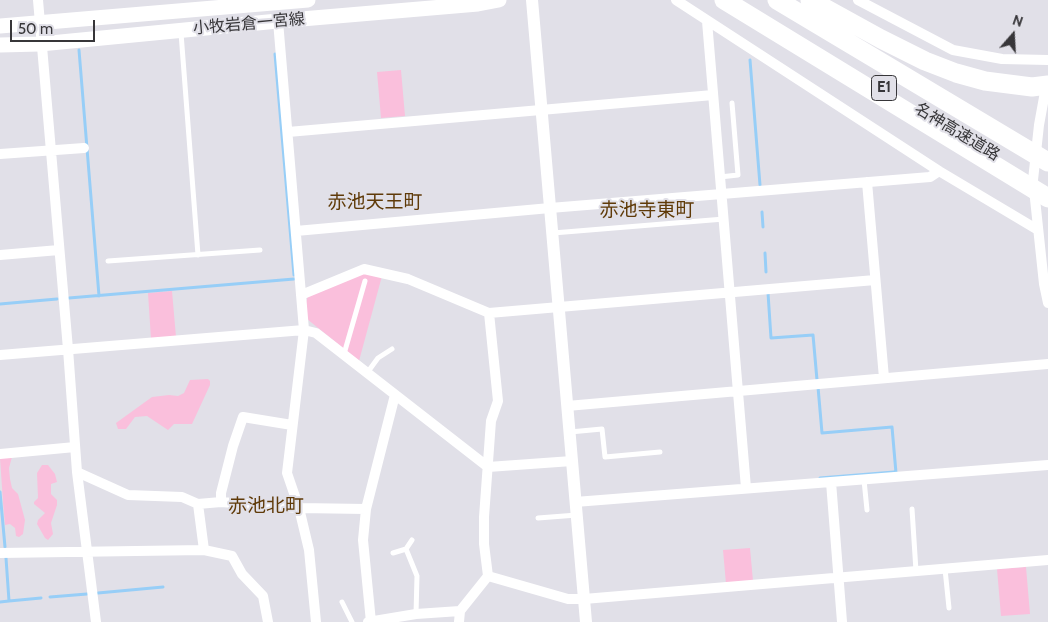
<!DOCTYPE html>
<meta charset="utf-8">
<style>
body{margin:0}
#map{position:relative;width:1048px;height:622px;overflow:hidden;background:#e1e0e8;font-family:Cabin,sans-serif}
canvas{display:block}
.north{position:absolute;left:988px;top:10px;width:50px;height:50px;-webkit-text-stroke:4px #e1e0e8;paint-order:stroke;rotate:19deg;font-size:14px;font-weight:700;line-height:20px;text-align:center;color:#373639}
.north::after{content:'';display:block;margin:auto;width:18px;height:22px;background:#373639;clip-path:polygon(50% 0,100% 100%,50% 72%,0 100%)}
.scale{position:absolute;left:10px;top:20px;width:85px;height:22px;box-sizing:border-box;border:2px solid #373639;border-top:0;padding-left:6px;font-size:15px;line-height:18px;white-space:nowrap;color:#373639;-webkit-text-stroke:4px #e1e0e8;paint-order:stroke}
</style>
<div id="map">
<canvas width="1048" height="622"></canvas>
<div class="north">N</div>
<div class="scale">50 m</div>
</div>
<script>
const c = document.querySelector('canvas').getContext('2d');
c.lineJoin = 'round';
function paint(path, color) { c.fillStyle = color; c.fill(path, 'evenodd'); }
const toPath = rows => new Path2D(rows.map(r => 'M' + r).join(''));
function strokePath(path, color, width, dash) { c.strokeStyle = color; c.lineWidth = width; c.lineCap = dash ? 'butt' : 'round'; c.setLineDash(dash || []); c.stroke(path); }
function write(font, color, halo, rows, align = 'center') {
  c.font = font + ' Cabin,"Noto Sans JP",sans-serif'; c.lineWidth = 4; c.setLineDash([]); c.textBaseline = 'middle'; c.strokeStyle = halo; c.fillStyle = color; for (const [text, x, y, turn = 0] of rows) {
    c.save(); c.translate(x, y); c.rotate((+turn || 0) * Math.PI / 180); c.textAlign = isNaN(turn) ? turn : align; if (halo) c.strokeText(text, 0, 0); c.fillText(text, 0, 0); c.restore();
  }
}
const green = toPath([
 [401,70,405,116,381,118,377,72],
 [364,272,382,276,359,361,307,319,306,302,308,296],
 [172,291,176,337,151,339,148,293],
 [208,379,210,381,210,385,192,424,174,424,168,430,147,416,135,417,126,429,118,429,116,423,152,397,169,395,178,396,184,393,190,380],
 [12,457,9,468,10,479,12,488,18,494,25,520,23,534,19,537,16,536,15,528,10,524,5,525,3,502,0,458],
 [42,465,48,465,55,474,57,482,51,484,51,494,57,500,57,505,51,523,53,534,48,540,45,538,37,524,38,520,45,513,34,504,34,502,38,498,37,473],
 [750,548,753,581,726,584,723,550],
 [1026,567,1030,614,1001,616,997,569]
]);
const stream = toPath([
 [79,50,99,296],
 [275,54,294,275],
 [750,60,760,185],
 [762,212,763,227],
 [765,253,766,272],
 [768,293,771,338,813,335,817,380],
 [69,298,294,279],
 [0,304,57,299],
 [818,387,822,433,892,427,896,473],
 [820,478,894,472],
 [0,492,5,547],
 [98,593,163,587],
 [50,597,87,594],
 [9,601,41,598],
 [0,602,9,601,6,558]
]);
const service = toPath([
 [181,33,198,255],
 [720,177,738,175,732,103],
 [553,233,724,219],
 [108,261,260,250],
 [344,354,365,281],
 [367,373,378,358,392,349],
 [570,432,602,429,605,457,660,452],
 [864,480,867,510],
 [912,509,916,571],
 [538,518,577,515],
 [406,549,417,576,416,614],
 [393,553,406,549,412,540],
 [945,569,949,608],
 [342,602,352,622]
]);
const minor = toPath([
 [38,0,68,349,77,472,96,622],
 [676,0,939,171,1038,230],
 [858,0,953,50,1002,59,1048,60],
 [278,21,304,330,287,473,299,508,309,550,316,622],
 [707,21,746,488],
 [1047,81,1039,125,1033,180,1044,284,1048,303],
 [288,132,713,95],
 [0,154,84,148],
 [867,182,884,378],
 [296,231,550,208,930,177,939,171],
 [0,255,59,250],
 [301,295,364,269,408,279,489,313,498,401,491,421,484,517,484,544,488,576,460,611,459,622],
 [489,313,875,280],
 [0,355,304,330,316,333,488,467,572,461],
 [567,406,1048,364],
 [0,454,75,447],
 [77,472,128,495,182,497,198,504,221,502,299,508,366,509],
 [831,482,842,622],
 [221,502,221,493,233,446,243,417,292,425],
 [575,502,1048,465],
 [198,504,204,550],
 [0,553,204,550,232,556,242,574,263,596,268,622],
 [488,576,568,599,584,599,1048,560],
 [368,622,416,614,460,611],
 [371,622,363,540,366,509,395,395]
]);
const tertiary = toPath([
 [532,0,586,622]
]);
const secondary = toPath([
 [0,26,308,0],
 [0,45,40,44,278,21,478,4,499,0]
]);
const motorway = toPath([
 [724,0,1048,198],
 [777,0,1048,162],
 [810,0,881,39,925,61,956,73,985,81,1032,87,1048,85]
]);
const shields = [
 [884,88,25]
];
const shieldNames = [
 ["E1",884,88]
];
const streetNames = [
 ["小牧岩倉一宮線",249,24,-5],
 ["名神高速道路",957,132,31]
];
const quarterNames = [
 ["赤池天王町",375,202],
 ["赤池寺東町",647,210],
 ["赤池北町",266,506]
];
paint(green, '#fabfdc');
strokePath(stream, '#97cef7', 3);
strokePath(service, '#fff', 5);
strokePath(minor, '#fff', 10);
strokePath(tertiary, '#fff', 12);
strokePath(secondary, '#fff', 15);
strokePath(motorway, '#fff', 19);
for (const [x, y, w] of shields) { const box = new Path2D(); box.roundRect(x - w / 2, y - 12.5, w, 25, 4); c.fillStyle = '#e1e0e8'; c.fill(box); strokePath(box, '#373639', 1); }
write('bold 15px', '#373639', null, shieldNames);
write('16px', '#373639', '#e1e0e8', streetNames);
write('19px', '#5f3a08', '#e1e0e8', quarterNames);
</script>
